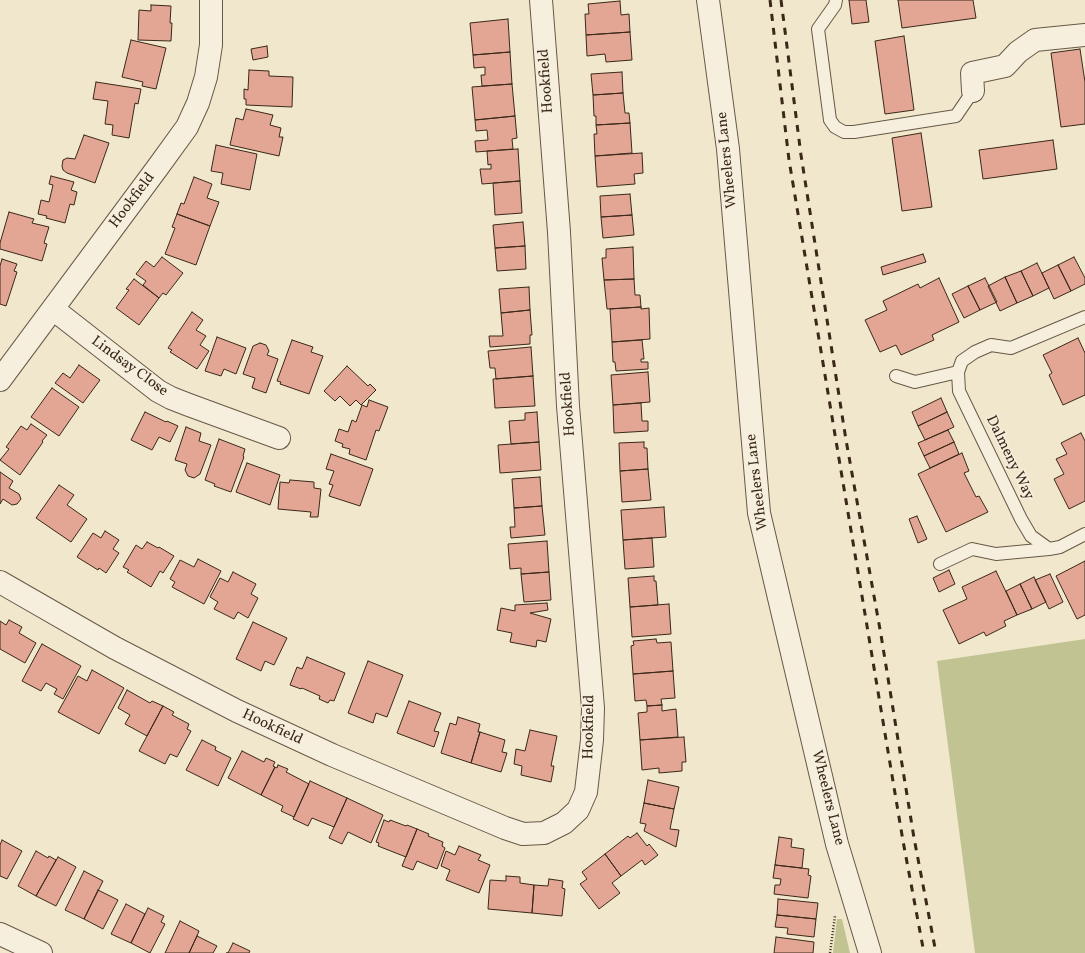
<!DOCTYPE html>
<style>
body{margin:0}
canvas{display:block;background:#f1e7cc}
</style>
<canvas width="1085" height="953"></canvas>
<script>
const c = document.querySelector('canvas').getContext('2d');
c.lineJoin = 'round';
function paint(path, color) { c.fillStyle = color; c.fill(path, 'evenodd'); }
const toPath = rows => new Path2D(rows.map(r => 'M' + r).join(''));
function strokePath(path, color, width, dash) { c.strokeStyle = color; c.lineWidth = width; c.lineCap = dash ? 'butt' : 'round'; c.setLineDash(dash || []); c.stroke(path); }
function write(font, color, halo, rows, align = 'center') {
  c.font = font + ' Vollkorn,serif'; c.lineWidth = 3; c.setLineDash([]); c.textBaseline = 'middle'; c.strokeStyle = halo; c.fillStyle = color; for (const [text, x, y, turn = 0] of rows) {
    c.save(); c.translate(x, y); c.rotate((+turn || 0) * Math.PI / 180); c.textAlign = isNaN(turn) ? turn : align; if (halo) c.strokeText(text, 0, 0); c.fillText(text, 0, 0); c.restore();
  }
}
const green = toPath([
 [1085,639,1085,953,975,953,937,661],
 [837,919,842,919,850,953,833,953]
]);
const building = toPath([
 [849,0,866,0,869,22,852,24,849,0],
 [898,0,973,0,976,18,902,28,898,0],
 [620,1,621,15,629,14,630,32,586,35,585,14,589,14,588,4,620,1],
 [151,5,171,6,170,23,172,23,171,41,138,40,139,10,151,11,151,5],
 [508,19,510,52,473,55,470,23,508,19],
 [630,32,632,60,606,62,605,54,587,56,586,35,630,32],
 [904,36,914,110,885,114,875,41,904,36],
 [131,40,166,48,156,89,142,86,143,82,122,77,131,40],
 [267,46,268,57,253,60,251,49,267,46],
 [1080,49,1085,82,1085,124,1061,127,1051,53,1080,49],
 [510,52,512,84,482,86,481,75,485,75,485,67,474,68,473,55,510,52],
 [249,70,269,71,269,76,293,77,292,107,246,105,246,99,244,99,244,89,248,90,249,70],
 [622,72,623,93,593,95,591,74,622,72],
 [96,82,141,89,138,104,135,103,129,138,112,135,113,125,105,124,108,101,93,99,96,82],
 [512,84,515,116,475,120,472,87,512,84],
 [623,93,625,113,629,113,630,123,596,125,596,116,594,116,593,95,623,93],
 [246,109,273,115,270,125,281,128,279,137,283,137,279,156,230,145,236,118,243,120,246,109],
 [515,116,517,138,512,139,513,149,476,152,475,141,488,140,487,130,476,131,475,120,515,116],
 [630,123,632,153,595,156,594,134,597,134,596,125,630,123],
 [921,133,932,207,902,211,892,138,921,133],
 [84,135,109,143,95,183,67,173,63,170,62,166,63,160,67,158,75,159,84,135],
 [1053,140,1057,169,983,179,979,150,1053,140],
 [216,145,257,154,250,190,221,184,223,173,211,171,216,145],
 [518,149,520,181,482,184,480,169,491,169,491,164,488,165,487,151,518,149],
 [642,153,643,173,634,174,635,184,597,187,595,156,642,153],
 [51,176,74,182,71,190,77,192,74,205,70,204,65,223,46,218,47,216,38,214,41,200,49,202,53,185,49,184,51,176],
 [194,177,212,184,207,198,219,202,210,226,177,214,181,203,184,204,194,177],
 [520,181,522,213,495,215,493,183,520,181],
 [630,194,632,215,601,217,600,196,630,194],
 [9,212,34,219,32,223,49,227,44,243,47,244,42,261,0,249,0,243,9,212],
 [177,214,210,226,196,265,165,254,175,228,172,227,177,214],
 [632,215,634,235,603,238,601,217,632,215],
 [523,222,525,246,495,248,493,225,523,222],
 [525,246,526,269,497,271,495,248,525,246],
 [633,247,634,279,604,280,602,258,606,258,606,249,633,247],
 [923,254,926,262,883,275,881,267,923,254],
 [162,257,183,273,166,295,163,293,159,298,143,285,146,281,136,274,146,261,154,267,162,257],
 [1074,257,1085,278,1085,284,1071,291,1058,265,1074,257],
 [2,259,17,264,14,271,17,272,6,306,0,304,0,266,2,259],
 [1037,263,1049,288,1033,296,1021,271,1037,263],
 [1058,265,1071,291,1054,299,1042,273,1058,265],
 [1021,271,1033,296,1017,303,1005,277,1021,271],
 [1005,277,1017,303,1000,311,988,286,1005,277],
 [939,278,959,322,932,335,934,340,901,355,896,345,880,352,865,320,887,310,883,301,918,284,920,288,939,278],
 [985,278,997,302,980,310,968,286,985,278],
 [134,279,159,298,139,325,116,308,129,290,126,289,134,279],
 [634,279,635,295,640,295,641,307,607,309,604,280,634,279],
 [968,286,980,310,964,318,952,294,968,286],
 [529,287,530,310,501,313,499,289,529,287],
 [641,307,641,309,649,308,650,339,612,342,610,309,641,307],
 [530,310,532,335,530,335,530,344,490,347,489,336,503,336,501,313,530,310],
 [192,312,203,320,196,330,206,336,200,345,209,351,197,369,170,352,172,350,168,348,192,312],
 [217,337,246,348,236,374,224,369,221,376,205,371,217,337],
 [1078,338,1085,353,1085,395,1063,405,1049,375,1052,373,1043,355,1078,338],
 [292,340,313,347,311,352,323,356,309,394,280,384,281,382,277,381,292,340],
 [642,340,644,359,641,359,641,362,648,362,648,369,616,371,615,362,613,362,612,342,642,340],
 [260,343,266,345,269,351,267,355,278,359,266,393,252,388,255,378,243,374,253,346,260,343],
 [531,347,533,376,496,379,495,368,490,368,488,351,531,347],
 [79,365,100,380,83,403,55,383,63,373,70,378,79,365],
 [347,366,368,386,370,384,376,390,361,405,356,400,350,406,340,396,335,401,324,391,347,366],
 [648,372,650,402,613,405,611,375,648,372],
 [533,376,535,406,495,408,493,379,533,376],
 [52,388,79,407,59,436,31,417,52,388],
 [941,398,947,412,918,426,912,412,941,398],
 [369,400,388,407,379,431,376,430,366,460,349,454,350,449,342,447,343,444,335,441,339,429,348,432,352,420,356,422,362,405,367,407,369,400],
 [641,403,642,421,648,421,648,431,614,433,613,405,641,403],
 [145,412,166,422,167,421,178,426,170,442,159,437,152,450,131,440,145,412],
 [537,412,539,442,511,444,509,421,525,420,525,413,537,412],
 [947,412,954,427,925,440,918,426,947,412],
 [31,424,47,435,42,441,43,442,20,475,0,460,9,449,6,447,21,426,27,430,31,424],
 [186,427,201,433,199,441,211,445,200,474,194,478,188,476,185,470,187,464,175,460,186,427],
 [948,430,954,442,924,456,918,443,948,430],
 [1081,433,1085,441,1085,501,1069,509,1054,479,1064,474,1056,459,1067,454,1061,443,1081,433],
 [219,439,245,449,243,456,244,457,231,492,214,486,215,484,205,480,219,439],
 [539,442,541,470,500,473,498,445,539,442],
 [644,442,644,448,647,448,648,469,620,471,619,443,644,442],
 [954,442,959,454,930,468,924,456,954,442],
 [962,453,969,471,964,473,976,497,979,496,988,512,946,532,918,474,962,453],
 [331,454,373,469,360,506,329,496,333,485,329,484,334,471,326,469,331,454],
 [247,463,280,475,270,505,236,492,247,463],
 [648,469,651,500,622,502,620,471,648,469],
 [0,472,13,481,9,488,19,494,21,499,17,504,12,505,3,499,0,504,0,472],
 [540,477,542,506,514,508,512,479,540,477],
 [290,480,314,482,314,488,321,489,318,517,310,517,311,512,278,509,280,482,289,483,290,480],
 [59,485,74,495,67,505,87,519,71,542,36,518,59,485],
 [542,506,545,535,511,538,510,527,515,527,514,508,542,506],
 [664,507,666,537,623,540,621,510,664,507],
 [917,516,927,539,918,543,909,519,917,516],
 [105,531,119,540,113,549,119,553,106,573,99,568,98,570,77,557,93,533,101,538,105,531],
 [652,538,654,567,625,569,623,540,652,538],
 [547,541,549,572,521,574,521,568,510,569,508,544,547,541],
 [147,542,158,548,159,547,174,556,163,573,160,571,151,587,127,572,129,570,123,567,136,545,142,549,147,542],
 [198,559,221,571,204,604,172,587,175,582,170,579,180,560,194,567,198,559],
 [1085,561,1085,615,1077,619,1056,576,1085,561],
 [949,570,955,584,939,592,933,578,949,570],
 [996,571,1017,615,1004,621,1006,626,986,636,984,632,959,644,943,610,967,599,962,587,996,571],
 [233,572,256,584,251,594,258,598,248,618,238,612,234,619,214,609,218,602,210,597,220,578,228,582,233,572],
 [549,572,551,600,524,602,521,574,549,572],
 [1050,574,1063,602,1049,609,1035,580,1050,574],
 [654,576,654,581,656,581,658,605,630,607,628,578,654,576],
 [1034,577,1046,602,1032,609,1020,584,1034,577],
 [1020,584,1032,609,1017,615,1006,591,1020,584],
 [547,603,548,610,530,613,551,619,546,642,537,640,536,647,510,642,512,633,497,630,501,608,515,611,515,605,547,603],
 [669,604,671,634,632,637,630,607,669,604],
 [9,620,22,627,19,633,36,643,25,663,0,649,0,621,6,625,9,620],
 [253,622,287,638,274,665,265,661,261,671,236,659,253,622],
 [656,639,657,643,671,642,673,671,633,674,631,646,634,645,633,641,656,639],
 [42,644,81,666,63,699,54,694,57,689,46,683,41,691,22,681,42,644],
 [307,657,345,673,334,701,330,700,328,703,319,699,320,696,302,688,301,689,290,685,297,667,302,669,307,657],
 [368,661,403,675,387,717,376,713,373,723,348,713,368,661],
 [92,670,124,688,99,734,58,712,78,676,87,681,92,670],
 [673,671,675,698,661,699,662,705,647,706,646,700,635,701,633,674,673,671],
 [127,690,150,703,152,701,163,706,147,736,125,724,130,715,118,708,127,690],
 [409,701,441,713,434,731,439,732,434,747,397,733,409,701],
 [662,705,662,711,676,709,678,737,640,740,638,713,647,712,647,706,662,705],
 [163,706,174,712,172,715,189,724,187,729,191,731,177,757,170,754,165,764,139,751,163,706],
 [458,717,480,724,478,732,480,732,471,763,441,753,450,723,456,725,458,717],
 [530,730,557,736,551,766,554,766,551,782,521,775,522,766,514,764,516,749,525,751,530,730],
 [480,732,505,740,502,752,507,753,501,772,471,763,480,732],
 [684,737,686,762,682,762,682,771,659,773,659,768,642,770,640,740,684,737],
 [202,740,216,747,215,750,231,758,218,786,186,770,202,740],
 [242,751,264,762,266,758,275,762,273,766,275,767,261,795,228,778,242,751],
 [278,765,288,769,286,772,309,784,294,817,281,811,283,806,261,795,275,767,277,768,278,765],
 [648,780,679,787,674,809,644,803,648,780],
 [310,781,347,798,334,827,312,818,308,826,293,819,310,781],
 [347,798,383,815,371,843,348,832,342,844,329,838,347,798],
 [644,803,674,809,670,829,679,830,676,847,644,831,646,824,640,823,644,803],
 [384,820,389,822,390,820,406,826,407,825,417,829,406,857,378,846,379,843,376,842,384,820],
 [417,829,429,834,428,836,443,842,442,846,445,848,437,869,417,861,413,870,402,866,417,829],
 [637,833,647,846,649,844,658,855,645,865,642,860,621,876,605,854,628,836,630,838,637,833],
 [779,837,792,839,791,847,804,849,802,868,775,865,779,837],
 [2,840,22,851,7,879,0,876,0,845,2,840],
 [459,846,481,855,478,860,490,865,479,893,446,880,450,870,441,866,446,851,455,855,459,846],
 [36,851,48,858,49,856,56,860,36,896,18,886,36,851],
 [605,854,621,876,612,883,620,893,599,909,580,884,587,879,582,872,605,854],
 [58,857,76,867,56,906,36,896,58,857],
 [775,865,809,869,808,875,811,876,808,898,774,894,775,885,780,885,781,879,773,878,775,865],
 [84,871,103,881,84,919,65,910,84,871],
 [506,876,520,877,520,883,534,885,532,913,488,909,490,880,506,881,506,876],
 [549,879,563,881,562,888,565,889,562,916,532,913,534,885,548,886,549,879],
 [98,890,118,900,103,929,84,919,98,890],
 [778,899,818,903,816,919,777,915,778,899],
 [126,904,145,914,131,943,111,934,126,904],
 [148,908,164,916,161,922,165,924,150,953,131,943,148,908],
 [777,915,816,919,814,937,787,934,788,928,775,927,777,915],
 [180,921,199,931,197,936,189,953,165,953,180,921],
 [197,936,217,946,213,953,189,953,197,936],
 [776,937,814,942,813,953,774,953,776,937],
 [233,943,250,951,249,953,226,953,228,953,233,943]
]);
const path = toPath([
 [830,953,835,916]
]);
const lane = toPath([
 [836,0,835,5,818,29,830,120,835,127,844,132,854,132,956,116,973,91],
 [958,372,959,391,1021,519,1031,536,1049,549],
 [896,376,915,382,958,372,962,361,975,352,991,345,1011,348,1085,317],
 [940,564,972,549,996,554,1049,549,1060,547,1085,534]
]);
const street = toPath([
 [708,0,728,149,759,513,837,844,870,953],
 [973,91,972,73,1005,66,1018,52,1035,40,1085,35],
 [53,309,158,391,171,398,189,405,279,438],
 [0,380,158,167,187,127,198,103,206,77,211,45,211,0],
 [0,582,115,648,237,711,332,755,505,828,523,834,544,833,564,823,578,810,586,792,592,740,593,708,568,406,559,232,541,0],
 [0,934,41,953]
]);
const rail = toPath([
 [770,0,789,160,903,841,924,953],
 [781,0,801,155,846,440,881,635,914,838,936,953]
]);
const streetNames = [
 ["Hookfield",547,81,-94],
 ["Wheelers Lane",728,160,-96],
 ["Hookfield",133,201,-53],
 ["Lindsay Close",129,367,36],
 ["Hookfield",569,404,-94],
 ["Dalmeny Way",1009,458,64],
 ["Wheelers Lane",758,482,-97],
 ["Hookfield",590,727,-89],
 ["Hookfield",272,728,25],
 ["Wheelers Lane",827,798,76]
];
paint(green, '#c2c392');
paint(building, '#e3a594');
strokePath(building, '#3a2819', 1);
strokePath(lane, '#685846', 14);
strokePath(street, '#685846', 24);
strokePath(path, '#3a2819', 2.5, [1, 2]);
strokePath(lane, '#f6efde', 12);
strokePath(street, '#f6efde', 22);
strokePath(rail, '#3a2819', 3, [7, 7]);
write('15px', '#3a2819', '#f6efde', streetNames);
</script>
